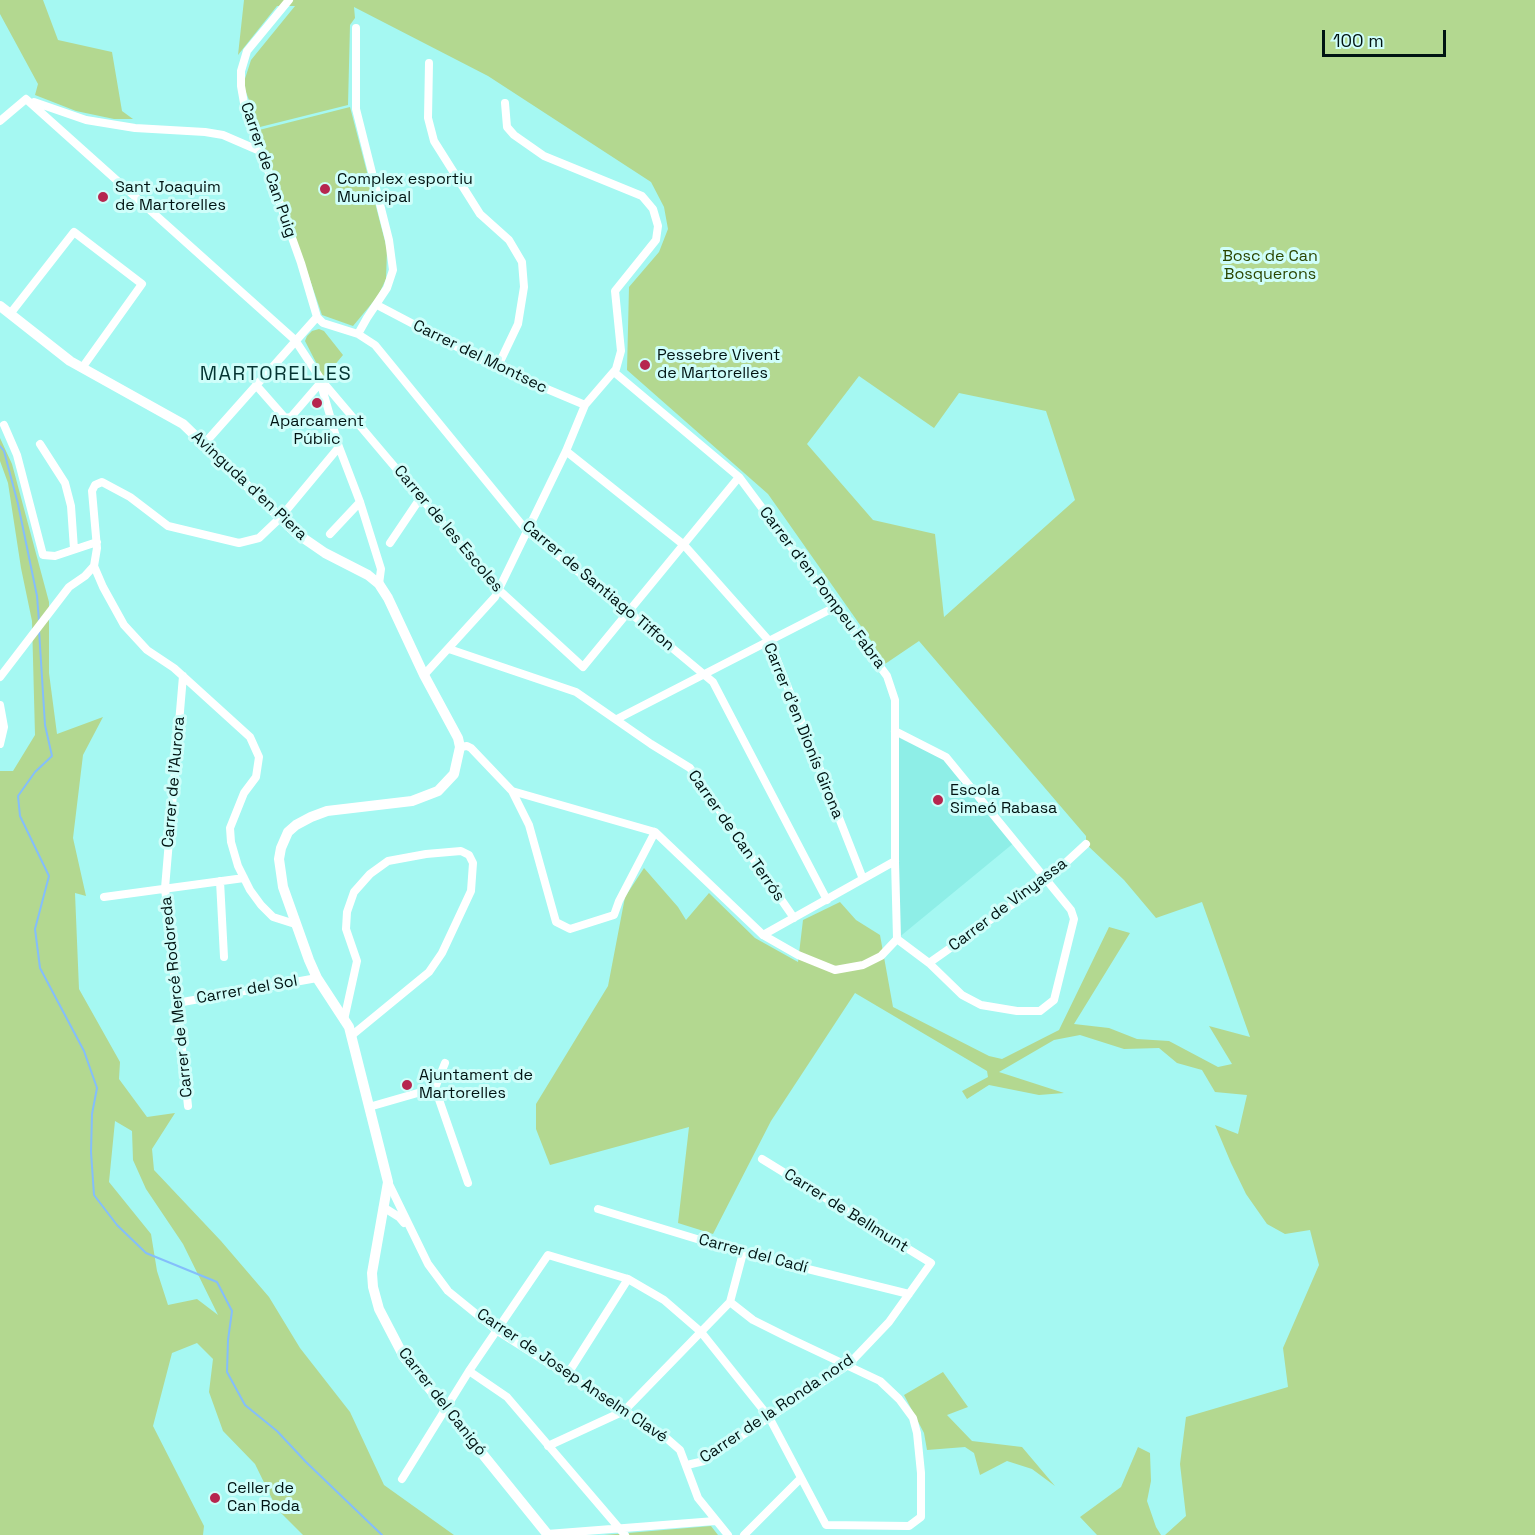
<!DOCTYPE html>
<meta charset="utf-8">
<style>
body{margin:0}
#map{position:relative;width:1535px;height:1535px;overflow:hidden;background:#a5f8f2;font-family:"Space Grotesk",sans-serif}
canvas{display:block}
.scale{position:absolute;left:1322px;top:30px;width:124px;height:27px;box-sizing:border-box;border:3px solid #001312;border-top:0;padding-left:8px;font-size:18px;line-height:21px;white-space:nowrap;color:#001312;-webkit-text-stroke:4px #cffefa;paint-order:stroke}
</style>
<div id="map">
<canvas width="1535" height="1535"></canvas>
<div class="scale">100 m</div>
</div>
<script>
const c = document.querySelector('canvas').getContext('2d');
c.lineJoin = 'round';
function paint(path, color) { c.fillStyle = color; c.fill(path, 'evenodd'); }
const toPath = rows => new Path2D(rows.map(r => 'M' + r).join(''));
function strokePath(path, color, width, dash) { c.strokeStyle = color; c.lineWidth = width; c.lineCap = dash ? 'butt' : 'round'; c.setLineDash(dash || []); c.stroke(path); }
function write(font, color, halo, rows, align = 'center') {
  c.font = font + ' "Space Grotesk",sans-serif'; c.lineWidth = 6; c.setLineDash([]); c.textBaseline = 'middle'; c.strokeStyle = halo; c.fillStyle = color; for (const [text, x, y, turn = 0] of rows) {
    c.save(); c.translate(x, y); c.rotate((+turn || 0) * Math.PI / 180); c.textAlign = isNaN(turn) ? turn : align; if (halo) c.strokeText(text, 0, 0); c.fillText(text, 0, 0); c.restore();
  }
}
const built = toPath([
 [895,731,946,757,1015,842,897,939]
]);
const green = toPath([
 [0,0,43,0,58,40,112,52,122,111,133,119,114,119,76,111,35,95,38,84,0,14],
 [244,0,1535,0,1535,1535,1165,1535,1186,1516,1180,1464,1186,1417,1288,1387,1283,1348,1319,1265,1310,1230,1285,1234,1267,1224,1246,1194,1231,1163,1215,1125,1238,1134,1247,1095,1215,1092,1202,1070,1177,1063,1159,1048,1124,1049,1080,1035,1054,1040,999,1072,1064,1093,1039,1095,989,1085,967,1099,962,1091,988,1077,987,1071,855,993,771,1121,713,1234,678,1223,689,1127,550,1165,536,1129,536,1104,608,986,625,897,644,868,678,907,686,920,709,893,755,938,798,962,803,920,840,902,856,920,880,935,893,1007,989,1056,1002,1059,1059,1030,1109,927,1130,933,1074,1024,1109,1028,1137,1039,1169,1041,1218,1067,1232,1064,1209,1026,1250,1037,1202,902,1156,918,1124,880,1086,844,1086,836,919,641,885,664,872,642,768,494,627,370,629,287,659,252,668,229,664,207,651,182,488,76,354,7,355,18,350,25,348,105,260,127,243,85,251,60,295,6,277,6,238,55],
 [859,376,934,428,959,393,1046,411,1075,500,944,617,935,534,873,520,807,444],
 [350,107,387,249,386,279,378,296,353,326,322,315,259,130],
 [319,329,324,331,343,355,324,378,305,341,307,336,312,331],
 [0,438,12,464,49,602,49,673,57,734,103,717,83,755,73,838,86,896,75,893,79,989,120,1062,119,1079,147,1117,175,1113,152,1149,154,1170,221,1241,269,1297,300,1348,350,1412,384,1485,454,1535,303,1535,277,1509,255,1464,223,1431,209,1392,213,1359,197,1343,172,1353,153,1426,204,1526,203,1535,0,1535,0,771,13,771,35,735,32,621,21,568,8,483,0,461],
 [115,1121,132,1131,133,1160,146,1189,183,1244,218,1315,197,1299,168,1305,157,1271,151,1234,109,1182],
 [943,1372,968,1407,947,1415,972,1441,1022,1447,1055,1486,1032,1469,1007,1461,980,1475,974,1453,965,1447,927,1450,924,1433,904,1395],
 [1138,1447,1150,1453,1151,1481,1147,1501,1156,1527,1161,1535,1097,1535,1080,1517,1121,1487],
 [711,1526,718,1535,604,1535]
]);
const stream = toPath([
 [0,446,4,451,18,504,37,596,39,621],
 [39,630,45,725,52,756,35,772,18,796,20,816,49,876,35,929,40,968,84,1051,97,1088,92,1114,91,1152,94,1195,117,1225,146,1253,217,1282,232,1311,228,1340,227,1372,245,1405,277,1431,306,1462,382,1535]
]);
const minor = toPath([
 [289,0,247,51,241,71,241,86,244,103,301,263,317,317,323,323,358,334,375,345,527,531,629,612,713,682,827,900],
 [356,28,356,109,389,240,393,270,387,288,367,318,358,334],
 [429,63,428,118,434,141,480,214,509,240,522,262,524,287,518,324,497,368],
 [26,99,295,340,322,381,322,388,339,447,360,502,381,569,379,584],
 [34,102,86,120,135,128,205,132,223,135,260,151],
 [0,121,26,99],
 [377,305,497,368,585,405],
 [10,314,74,232,142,284,82,368],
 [614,372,739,477,887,676,895,700,895,861,897,939],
 [256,385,285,418,291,417,322,381,499,590,583,667,739,477],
 [4,425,17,455,43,555,55,556,97,542],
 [40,444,65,483,71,506,74,549],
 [204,444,317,317],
 [566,451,684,545,770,642,863,879],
 [330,534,360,502],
 [390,543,421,497],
 [94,566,103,587,124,625,147,650,174,668,250,737,259,757,256,777,244,793,230,828,231,842,238,866,250,890,261,905,273,917,295,924],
 [449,649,576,692,651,744,690,768,794,918],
 [424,675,495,597,566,451,585,405,616,369,621,351,615,291,656,240,658,226,653,209,642,196,544,156,514,135,507,127,505,103],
 [183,676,165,888,188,1106],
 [0,677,69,587,85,576,94,566,97,548,92,491,95,485,102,482,130,497,168,526,239,543,259,538,280,518,339,447],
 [0,705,4,727,0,744],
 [617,719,835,607],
 [895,731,946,757,1071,910,1074,919,1054,1000,1040,1011,1017,1011,981,1005,962,995,929,963,897,939],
 [460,747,467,746,471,748,512,791,655,832,763,935,798,955,835,970,863,965,881,956,897,939],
 [512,791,529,825,556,922,570,929,614,915,619,901,655,832],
 [220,881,224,957],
 [104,897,244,878],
 [763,935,895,861],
 [929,963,1047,880,1086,844],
 [177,1003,317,978],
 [344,1020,357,961,346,929,347,912,354,892,370,874,388,861,426,854,461,851,469,855,473,863,471,891,442,953,429,972,351,1036],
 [445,1063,435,1088,468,1183],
 [369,1107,435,1088],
 [388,1182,428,1264,448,1291,496,1330,664,1436,680,1450,698,1498,728,1535],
 [383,1207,399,1217,404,1223],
 [598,1209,743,1253,909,1294],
 [469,1371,507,1397,625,1535],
 [567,1375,628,1279],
 [548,1446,624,1411,730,1302,743,1253],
 [687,1465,704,1461,848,1365,889,1322,931,1263,762,1159],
 [402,1479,469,1371,548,1255,628,1279,664,1300,701,1332,769,1417,826,1525,909,1526,921,1517,921,1473,917,1433,913,1418,899,1399,880,1381,789,1338,753,1320,730,1302],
 [547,1534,715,1521],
 [744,1535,800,1479]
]);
const tertiary = toPath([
 [0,306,70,361,183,424,296,533,325,553,368,575,379,584,388,598,424,675,458,738,460,747,454,774,438,791,412,801,327,811,311,817,296,825,288,832,281,848,279,859,283,887,309,960,317,978,349,1027,383,1162,388,1182,372,1273,373,1287,379,1309,404,1357,548,1535]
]);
const markers = [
 [325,189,6,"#b6264f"],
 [103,197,6,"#b6264f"],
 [645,365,6,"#b6264f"],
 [317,403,6,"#b6264f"],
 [938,800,6,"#b6264f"],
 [407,1085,6,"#b6264f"],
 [215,1498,6,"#b6264f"]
];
const streetNames = [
 ["Carrer de Can Puig",268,170,71],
 ["Carrer del Montsec",480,357,26],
 ["Avinguda d'en Piera",249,486,43],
 ["Carrer de les Escoles",448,529,50],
 ["Carrer de Santiago Tiffon",598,586,40],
 ["Carrer d'en Pompeu Fabra",822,588,53],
 ["Carrer d'en Dionís Girona",803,731,68],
 ["Carrer de l'Aurora",174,782,-85],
 ["Carrer de Can Terrós",736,836,55],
 ["Carrer de Vinyassa",1008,905,-37],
 ["Carrer del Sol",247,990,-10],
 ["Carrer de Mercé Rodoreda",177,997,-96],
 ["Carrer de Bellmunt",846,1211,32],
 ["Carrer del Cadí",753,1254,15],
 ["Carrer de Josep Anselm Clavé",572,1376,34],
 ["Carrer del Canigó",442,1402,52],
 ["Carrer de la Ronda nord",777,1409,-34]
];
const poiNames = [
 ["Complex esportiu",337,180],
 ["Municipal",337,198],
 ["Sant Joaquim",115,188],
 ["de Martorelles",115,206],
 ["Pessebre Vivent",657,356],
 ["de Martorelles",657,374],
 ["Aparcament",317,422,"center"],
 ["Públic",317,440,"center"],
 ["Escola",950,791],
 ["Simeó Rabasa",950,809],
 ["Ajuntament de",419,1076],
 ["Martorelles",419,1094],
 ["Celler de",227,1489],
 ["Can Roda",227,1507]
];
const parkNames = [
 ["Bosc de Can",1270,257],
 ["Bosquerons",1270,275]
];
const quarterNames = [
 ["MARTORELLES",276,375]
];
paint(built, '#8eeee7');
paint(green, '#b3d890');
strokePath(stream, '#84befb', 2);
strokePath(minor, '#fff', 8);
strokePath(tertiary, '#fff', 10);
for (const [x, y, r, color] of markers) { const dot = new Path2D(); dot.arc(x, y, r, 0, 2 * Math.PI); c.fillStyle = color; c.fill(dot); strokePath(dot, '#cffefa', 2); }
write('16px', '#001312', '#cffefa', streetNames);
write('16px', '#001312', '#cffefa', poiNames, 'left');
write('16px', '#2a4500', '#cffefa', parkNames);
c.letterSpacing = '1.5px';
write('20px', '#043432', '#cffefa', quarterNames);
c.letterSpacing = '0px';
</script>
